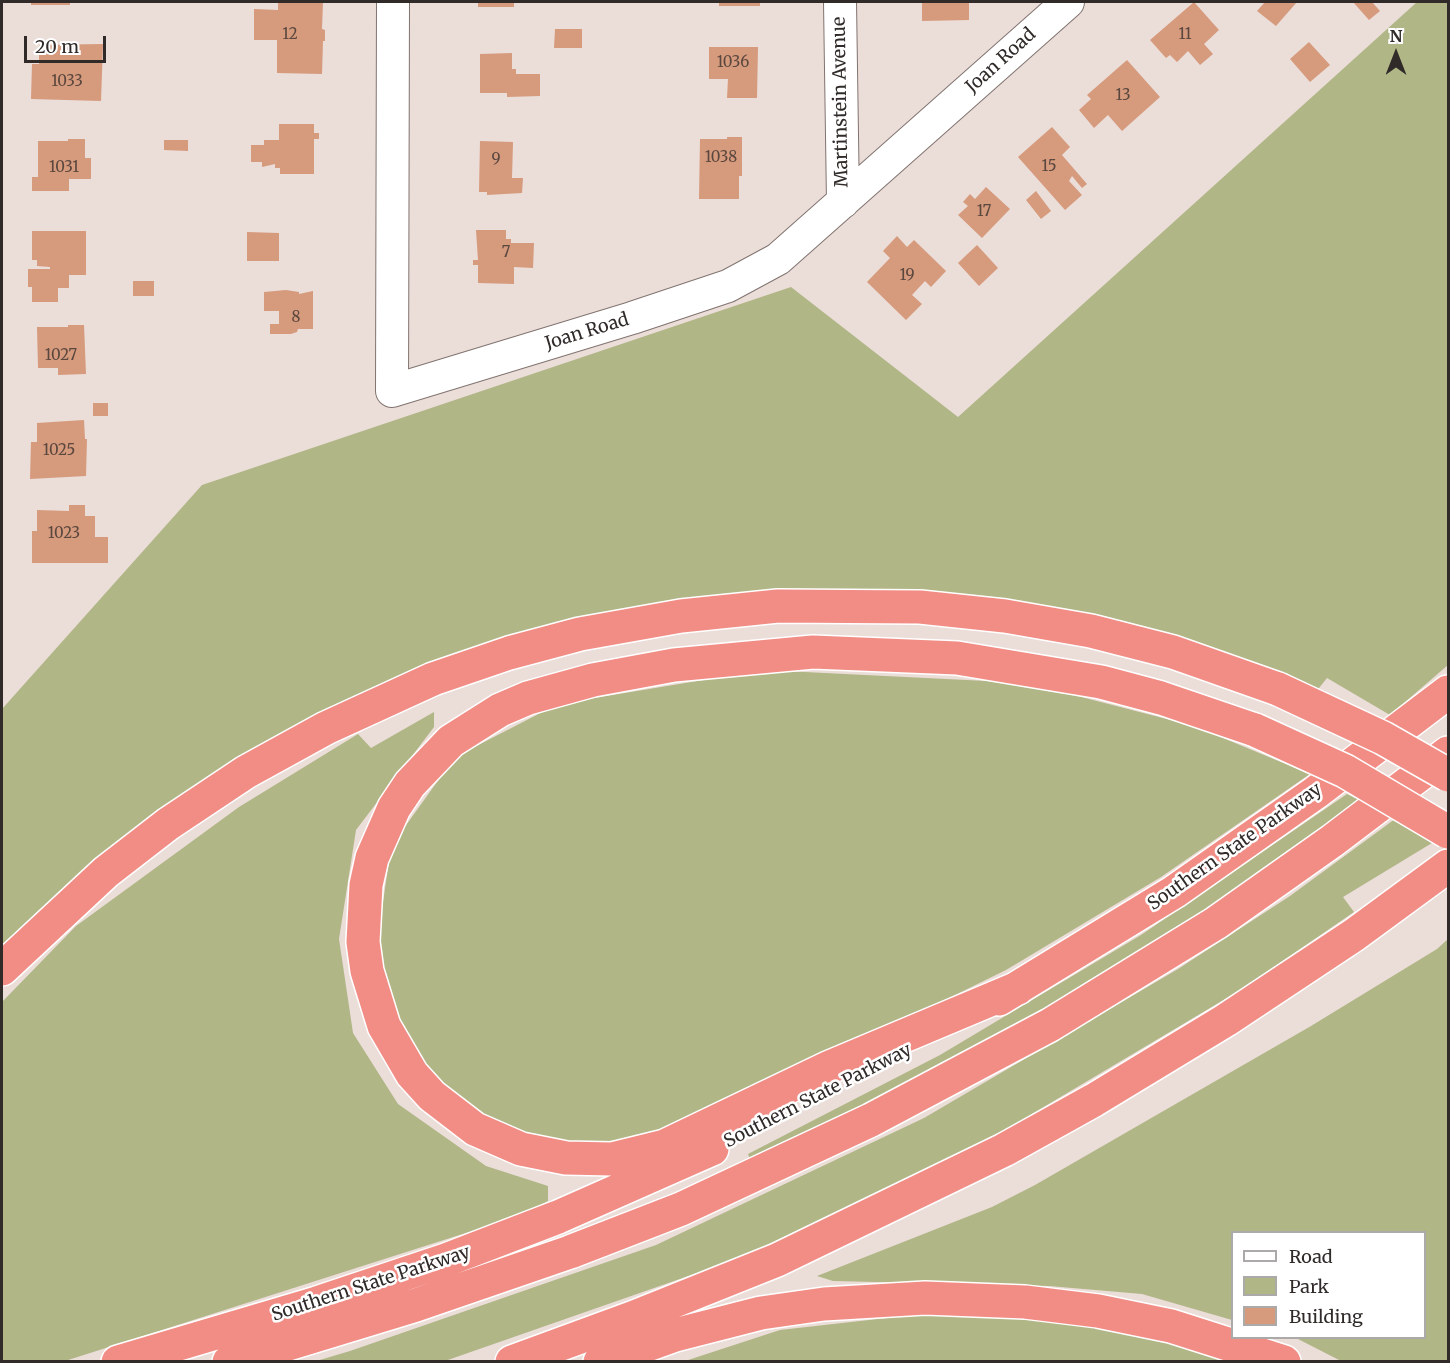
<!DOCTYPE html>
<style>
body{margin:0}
#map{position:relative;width:1450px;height:1363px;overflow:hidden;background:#ebddd8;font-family:Merriweather,serif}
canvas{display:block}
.frame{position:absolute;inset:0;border:3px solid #302b29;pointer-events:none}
.legend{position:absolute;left:1231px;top:1231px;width:195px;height:108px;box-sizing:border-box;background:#fff;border:2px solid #acaaa9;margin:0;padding:8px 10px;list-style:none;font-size:18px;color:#302b29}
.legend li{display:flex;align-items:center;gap:12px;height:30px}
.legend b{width:30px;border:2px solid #acaaa9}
.north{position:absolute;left:1366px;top:24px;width:60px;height:60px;-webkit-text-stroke:4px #fff;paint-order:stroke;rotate:0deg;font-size:16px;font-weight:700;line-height:24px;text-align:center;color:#302b29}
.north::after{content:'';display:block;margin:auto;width:21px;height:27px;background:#302b29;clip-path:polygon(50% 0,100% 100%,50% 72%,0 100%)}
.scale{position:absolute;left:24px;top:36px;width:82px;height:27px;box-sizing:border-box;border:3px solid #302b29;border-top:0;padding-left:8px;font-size:18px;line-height:21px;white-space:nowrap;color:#302b29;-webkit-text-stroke:4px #fff;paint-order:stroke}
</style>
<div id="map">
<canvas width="1450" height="1363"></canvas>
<div class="frame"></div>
<ul class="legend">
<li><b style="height:8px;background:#fff"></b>Road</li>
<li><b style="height:16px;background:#b0b686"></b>Park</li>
<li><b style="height:16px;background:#d69a7d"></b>Building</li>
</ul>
<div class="north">N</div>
<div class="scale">20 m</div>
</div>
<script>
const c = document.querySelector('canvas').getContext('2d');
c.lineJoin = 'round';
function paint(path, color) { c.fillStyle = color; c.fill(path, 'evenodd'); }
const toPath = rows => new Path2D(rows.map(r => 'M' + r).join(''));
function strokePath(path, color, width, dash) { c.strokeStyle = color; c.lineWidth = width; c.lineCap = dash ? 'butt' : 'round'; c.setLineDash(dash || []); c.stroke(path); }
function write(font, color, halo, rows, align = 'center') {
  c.font = font + ' Merriweather,serif'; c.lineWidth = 5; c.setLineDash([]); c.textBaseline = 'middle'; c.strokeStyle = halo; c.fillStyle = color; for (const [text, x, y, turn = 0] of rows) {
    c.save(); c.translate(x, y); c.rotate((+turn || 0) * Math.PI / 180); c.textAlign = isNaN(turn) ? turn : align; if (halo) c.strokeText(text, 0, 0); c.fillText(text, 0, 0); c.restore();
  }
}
const green = toPath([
 [1417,2,1448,2,1448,665,1390,715,1327,678,1315,693,1026,608,630,614,298,726,2,955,2,709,202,485,791,287,958,417],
 [764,670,1027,683,1194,726,1310,774,1161,877,1006,970,656,1142,592,1151,482,1123,405,1051,376,952,391,846,455,757,558,704],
 [434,712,434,727,356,830,339,939,353,1033,398,1104,486,1166,548,1186,548,1201,519,1216,65,1361,2,1362,2,1002,76,926,239,807,358,734,371,748],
 [1347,794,1367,804,1151,948,948,1070,751,1162,748,1154,940,1055,1141,935],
 [1395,819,1432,843,1343,897,1354,912,1242,989,1000,1133,740,1258,445,1361,313,1362,350,1351,656,1245,924,1118,1178,969,1290,896],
 [1448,939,1448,1361,1341,1361,1296,1338,1424,1338,1424,1232,1232,1232,1232,1320,1142,1294,1049,1286,833,1281,817,1276,992,1207,1035,1185,1311,1026,1437,949],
 [958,1310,1129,1329,1227,1361,682,1362,780,1330]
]);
const building = toPath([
 [31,2,70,2,70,5,31,5],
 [278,2,323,2,322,29,325,30,325,41,323,41,322,74,277,73,277,40,254,40,254,9,278,10],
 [478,2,514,2,514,7,478,7],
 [719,2,760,2,760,6,719,6],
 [922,2,969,2,969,20,922,21],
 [1194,2,1219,30,1204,44,1213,54,1200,65,1188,51,1177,62,1170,55,1166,58,1150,40],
 [1265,2,1297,2,1276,26,1257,11],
 [1353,2,1372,2,1380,11,1369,20],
 [555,29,582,29,582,48,554,48],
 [1309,42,1330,65,1310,82,1290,59],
 [103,44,101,101,31,99,32,64,39,64,39,45],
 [709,47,758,47,757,98,727,98,728,79,709,79],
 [512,53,512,69,516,69,516,74,540,74,540,96,507,97,507,93,480,93,480,54],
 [1127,60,1160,97,1122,131,1108,115,1094,128,1079,110,1091,99,1087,95],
 [279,124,314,124,314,133,319,133,319,139,314,139,314,174,280,174,280,168,275,168,275,164,262,167,262,162,251,162,251,145,264,145,264,140,279,140],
 [1052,127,1070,147,1062,155,1087,184,1082,188,1072,176,1069,181,1082,195,1065,210,1018,157],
 [727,137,742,137,742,176,739,176,739,199,699,199,700,139,727,139],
 [68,139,85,139,85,158,91,158,91,179,69,179,69,191,32,191,32,177,38,177,38,141,68,141],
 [164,140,188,140,188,151,164,150],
 [480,141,513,142,512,178,523,178,522,193,487,195,487,192,479,192],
 [986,187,1010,209,982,238,958,215,968,206,963,202,970,194,975,199],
 [1036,191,1051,211,1041,219,1026,200],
 [476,230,506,230,506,239,511,239,511,243,534,243,533,268,514,267,514,284,478,283,478,265,473,265,473,260,478,260],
 [32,231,86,231,86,275,69,275,69,288,58,288,58,302,32,302,32,287,28,287,28,269,50,269,50,267,37,266,37,260,32,260],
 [247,232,279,233,279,261,247,261],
 [897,236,907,247,914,240,946,271,931,287,925,281,912,295,922,304,906,320,867,282,890,258,883,251],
 [977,245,998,268,979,286,958,263],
 [133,281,154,281,154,296,133,296],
 [286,290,299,292,299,294,313,291,313,329,298,329,297,332,291,334,270,334,270,324,279,324,279,311,264,311,264,292],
 [68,325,84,325,86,374,58,375,58,368,38,368,37,327,68,327],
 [93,403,108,403,108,416,93,416],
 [84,420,85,439,87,439,86,476,30,479,31,442,37,442,37,423],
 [69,505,85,505,85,516,95,516,95,537,108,537,108,563,32,563,32,531,37,531,37,510,69,511]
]);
const minor = toPath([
 [393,2,392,391,632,318,728,286,778,259,1068,2],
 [840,2,843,202]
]);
const motorway = toPath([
 [2,969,106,872,168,824,246,772,326,728,433,679,509,653,580,634,681,616,778,606,920,607,1005,616,1091,631,1173,652,1278,689],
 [1018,988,830,1067,665,1146,612,1159,566,1158,521,1149,475,1129,432,1096,412,1074,384,1026,367,971,363,942,366,885,372,858,394,808,410,784,451,741,500,710,528,698,593,680,674,665,813,652,957,658,1101,682,1161,698,1255,730],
 [999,999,1174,892,1315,793,1448,692],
 [118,1362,317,1303,446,1260,558,1217,712,1149],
 [229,1362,416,1305,570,1252,681,1209,871,1120,1050,1025,1216,923,1332,841,1448,753],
 [512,1362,632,1318,777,1260,1004,1150,1094,1100,1226,1020,1354,935,1448,866],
 [600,1362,675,1335,761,1313,824,1304,925,1298,1025,1302,1098,1311,1171,1326,1284,1362]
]);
const motorwayBridge = toPath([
 [1278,689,1383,738,1448,775],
 [1255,730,1345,771,1448,832]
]);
const numberNames = [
 ["12",290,35],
 ["11",1185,35],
 ["1036",733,63],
 ["1033",67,82],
 ["13",1123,96],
 ["1038",721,158],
 ["9",496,160],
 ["15",1049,167],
 ["1031",64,168],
 ["17",984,212],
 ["7",506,253],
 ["19",907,276],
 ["8",296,318],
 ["1027",61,356],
 ["1025",59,451],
 ["1023",64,534]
];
const streetNames = [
 ["Joan Road",1001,61,-42],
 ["Martinstein Avenue",841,102,-91],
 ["Joan Road",587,332,-17],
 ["Southern State Parkway",1235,847,-35],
 ["Southern State Parkway",818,1096,-27],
 ["Southern State Parkway",371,1284,-18]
];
paint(green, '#b0b686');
paint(building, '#d69a7d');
strokePath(minor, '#817470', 34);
strokePath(motorway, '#fff', 36);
strokePath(minor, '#fff', 32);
strokePath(motorway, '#f28d85', 33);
strokePath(motorwayBridge, '#fff', 36, []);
strokePath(motorwayBridge, '#f28d85', 33);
write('15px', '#5a473e', null, numberNames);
write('18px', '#302b29', '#fff', streetNames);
</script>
